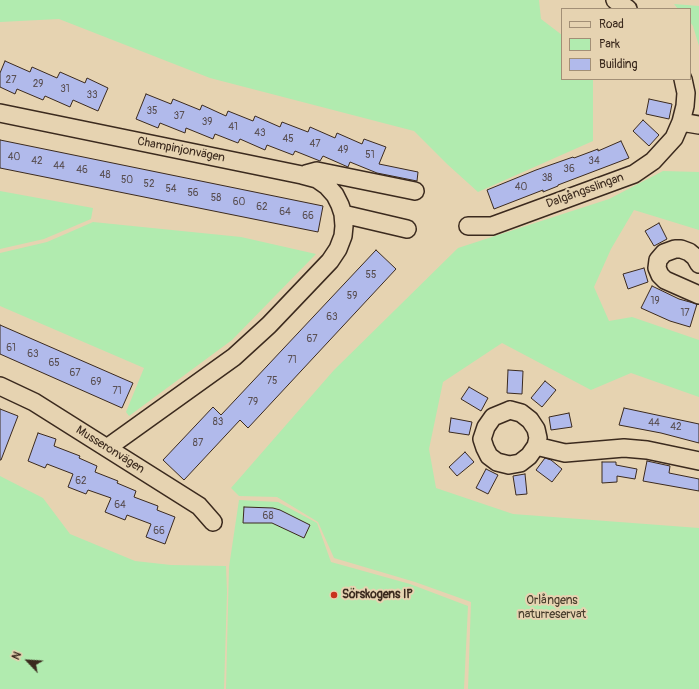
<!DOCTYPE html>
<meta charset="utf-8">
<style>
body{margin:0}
#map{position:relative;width:699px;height:689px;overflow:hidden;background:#e6d3b1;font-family:Pangolin,sans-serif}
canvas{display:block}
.legend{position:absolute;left:561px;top:8px;width:130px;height:72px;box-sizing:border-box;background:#e6d3b1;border:1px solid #a28f76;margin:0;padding:5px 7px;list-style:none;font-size:12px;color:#3b2a1e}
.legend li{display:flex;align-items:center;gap:8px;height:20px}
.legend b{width:20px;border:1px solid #a28f76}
.north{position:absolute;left:8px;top:641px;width:40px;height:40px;-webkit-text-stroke:3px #e6d3b1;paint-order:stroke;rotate:295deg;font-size:11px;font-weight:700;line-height:16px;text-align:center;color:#3b2a1e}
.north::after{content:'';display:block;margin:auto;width:14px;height:18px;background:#3b2a1e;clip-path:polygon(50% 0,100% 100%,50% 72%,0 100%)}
</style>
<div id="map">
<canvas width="699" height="689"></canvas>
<ul class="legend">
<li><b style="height:5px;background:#e6d3b1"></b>Road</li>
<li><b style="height:11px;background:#b1ebaf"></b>Park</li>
<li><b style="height:11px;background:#b1baeb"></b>Building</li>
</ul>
<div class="north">N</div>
</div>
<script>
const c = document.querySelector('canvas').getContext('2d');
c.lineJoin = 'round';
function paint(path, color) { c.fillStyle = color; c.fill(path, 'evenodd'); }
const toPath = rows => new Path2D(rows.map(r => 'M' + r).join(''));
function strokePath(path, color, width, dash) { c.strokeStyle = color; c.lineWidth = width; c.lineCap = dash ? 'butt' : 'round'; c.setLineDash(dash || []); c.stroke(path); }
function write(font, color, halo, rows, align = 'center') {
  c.font = font + ' Pangolin,sans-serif'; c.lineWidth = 4; c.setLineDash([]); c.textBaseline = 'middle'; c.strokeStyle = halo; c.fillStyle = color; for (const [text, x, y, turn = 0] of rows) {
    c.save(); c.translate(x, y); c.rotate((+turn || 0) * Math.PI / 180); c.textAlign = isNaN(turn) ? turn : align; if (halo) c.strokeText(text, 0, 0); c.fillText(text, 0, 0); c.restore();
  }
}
const green = toPath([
 [0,0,539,0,541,19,562,35,562,79,593,79,593,141,478,192,447,164,414,131,210,78,59,19,0,22],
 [674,4,699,6,699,46,693,26,690,22,690,9,678,9],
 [663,171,699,172,699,230,634,210,611,249,594,287,609,321,632,317,699,340,699,397,631,373,591,390,502,343,443,382,429,449,436,488,513,514,699,528,699,689,468,689,471,602,415,582,334,558,318,522,277,497,239,496,231,488,334,370,458,248,609,199],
 [0,191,93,208,91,219,44,239,0,249],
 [93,222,241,237,316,254,232,340,129,416,126,412,144,368,0,306,0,253,47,242],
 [0,476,43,498,70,534,135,561,171,565,226,566,227,592,224,689,0,689],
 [239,500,278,502,317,523,331,562,410,584,468,606,464,689,226,689,229,567]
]);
const building = toPath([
 [5,61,30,72,32,67,57,78,60,72,85,83,87,78,108,88,98,111,73,100,70,107,45,96,43,100,17,89,15,94,0,87,0,73,5,61],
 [146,94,171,104,173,99,200,110,202,105,226,116,228,111,253,121,255,116,280,127,282,122,308,132,310,127,335,138,337,133,362,144,364,139,386,147,379,164,418,172,417,181,377,173,350,162,348,167,323,156,320,161,295,151,293,155,267,145,265,150,240,139,238,143,215,134,213,139,186,128,185,133,160,123,158,128,136,119,146,94],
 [649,99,672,104,669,119,646,114,649,99],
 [643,120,659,135,649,146,633,131,643,120],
 [0,140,323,206,318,232,0,168,0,140],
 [621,141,629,158,558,185,558,186,543,192,543,190,494,209,487,190,536,170,573,157,574,158,598,149,598,151,621,141],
 [659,223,667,239,654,246,645,231,659,223],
 [376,250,396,269,248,428,240,420,184,480,163,460,213,407,221,415,376,250],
 [644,268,648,282,628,289,623,274,644,268],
 [652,286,679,299,697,304,690,327,670,321,641,308,652,286],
 [0,325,133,383,122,408,0,354,0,325],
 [508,370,523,371,522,394,507,393,508,370],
 [545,381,556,390,542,407,531,398,545,381],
 [469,387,488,398,481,411,461,399,469,387],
 [624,408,699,424,699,443,661,433,619,425,624,408],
 [0,409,18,416,1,460,0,460,0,409],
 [569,413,572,427,551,430,549,417,569,413],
 [451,418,472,422,469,435,449,432,451,418],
 [38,433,56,439,54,446,80,456,79,458,97,466,95,472,118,481,117,483,136,491,134,497,158,506,157,510,175,517,165,544,146,537,151,524,127,515,125,520,105,512,111,498,88,490,86,494,68,487,73,474,47,464,45,468,28,461,38,433],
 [465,452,474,462,457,476,449,467,465,452],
 [545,458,551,460,562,469,552,482,536,470,545,458],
 [647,461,670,466,669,473,699,479,699,491,643,481,647,461],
 [602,462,616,462,616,465,637,469,635,479,617,476,617,482,602,483,602,462],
 [486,469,498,475,488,494,476,488,486,469],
 [525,474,527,494,516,495,513,476,525,474],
 [244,507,273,508,280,510,310,525,304,538,272,523,243,523,244,507]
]);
const minor = toPath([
 [615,0,628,9],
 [0,113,302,175,317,179,327,186,335,195,340,205,343,214,344,226,343,236,338,249,330,261,269,325,234,357,107,448],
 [681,122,699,125],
 [306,174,317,171,415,191],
 [343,214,407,229],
 [468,226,492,226,634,174,653,161,674,138,681,122,685,106,686,93,683,79],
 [699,264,695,257,689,252,681,249,675,249,664,253,658,260,657,268,660,275,665,280,699,295],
 [0,386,34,402,199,506,213,522],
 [510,410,521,413,530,420,536,429,538,438,536,446,529,456,520,463,509,465,497,462,489,456,485,448,482,439,486,427,493,417,510,410],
 [536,446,565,453,624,448,647,450,699,461]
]);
const markers = [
 [334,595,4,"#c8321e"]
];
const numberNames = [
 ["27",11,80],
 ["29",38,84],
 ["31",65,89],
 ["33",92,95],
 ["35",152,111],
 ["37",179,116],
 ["39",207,122],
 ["41",233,127],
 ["43",260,133],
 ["45",288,139],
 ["47",315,144],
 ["49",343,150],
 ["51",370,155],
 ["40",14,157],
 ["42",37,161],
 ["34",594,161],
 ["44",59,166],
 ["36",569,169],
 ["46",82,170],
 ["48",105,175],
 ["38",547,178],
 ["50",127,180],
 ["52",149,184],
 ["40",521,187],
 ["54",171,189],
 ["56",193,193],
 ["58",216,198],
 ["60",239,202],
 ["62",262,207],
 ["64",285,212],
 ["66",308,216],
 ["55",371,275],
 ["59",352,296],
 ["19",655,301],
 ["17",685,313],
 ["63",332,317],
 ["67",312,339],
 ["61",11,348],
 ["63",33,354],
 ["71",292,360],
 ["65",54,363],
 ["67",75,373],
 ["75",272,381],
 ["69",96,382],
 ["71",117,391],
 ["79",253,402],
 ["83",218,422],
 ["44",654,423],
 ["42",676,427],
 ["87",198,443],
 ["62",81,481],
 ["64",120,505],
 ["68",268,516],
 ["66",159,531]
];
const streetNames = [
 ["Champinjonvägen",181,150,11],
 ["Dalgångsslingan",585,191,-20],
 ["Musseronvägen",110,450,32]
];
const poiNames = [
 ["Sörskogens IP",342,595]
];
const parkNames = [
 ["Orlångens",552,601],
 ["naturreservat",552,615]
];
paint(green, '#b1ebaf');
paint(building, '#b1baeb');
strokePath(building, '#3b2a1e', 1);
strokePath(minor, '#3b2a1e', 20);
strokePath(minor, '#e6d3b1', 17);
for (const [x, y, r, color] of markers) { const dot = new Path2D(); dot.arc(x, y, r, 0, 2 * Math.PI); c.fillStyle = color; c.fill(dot); strokePath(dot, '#e6d3b1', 1.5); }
write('10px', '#584e51', null, numberNames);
write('12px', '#3b2a1e', '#e6d3b1', streetNames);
write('bold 12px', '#3b2a1e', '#e6d3b1', poiNames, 'left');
write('12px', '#473d2c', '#e6d3b1', parkNames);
</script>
